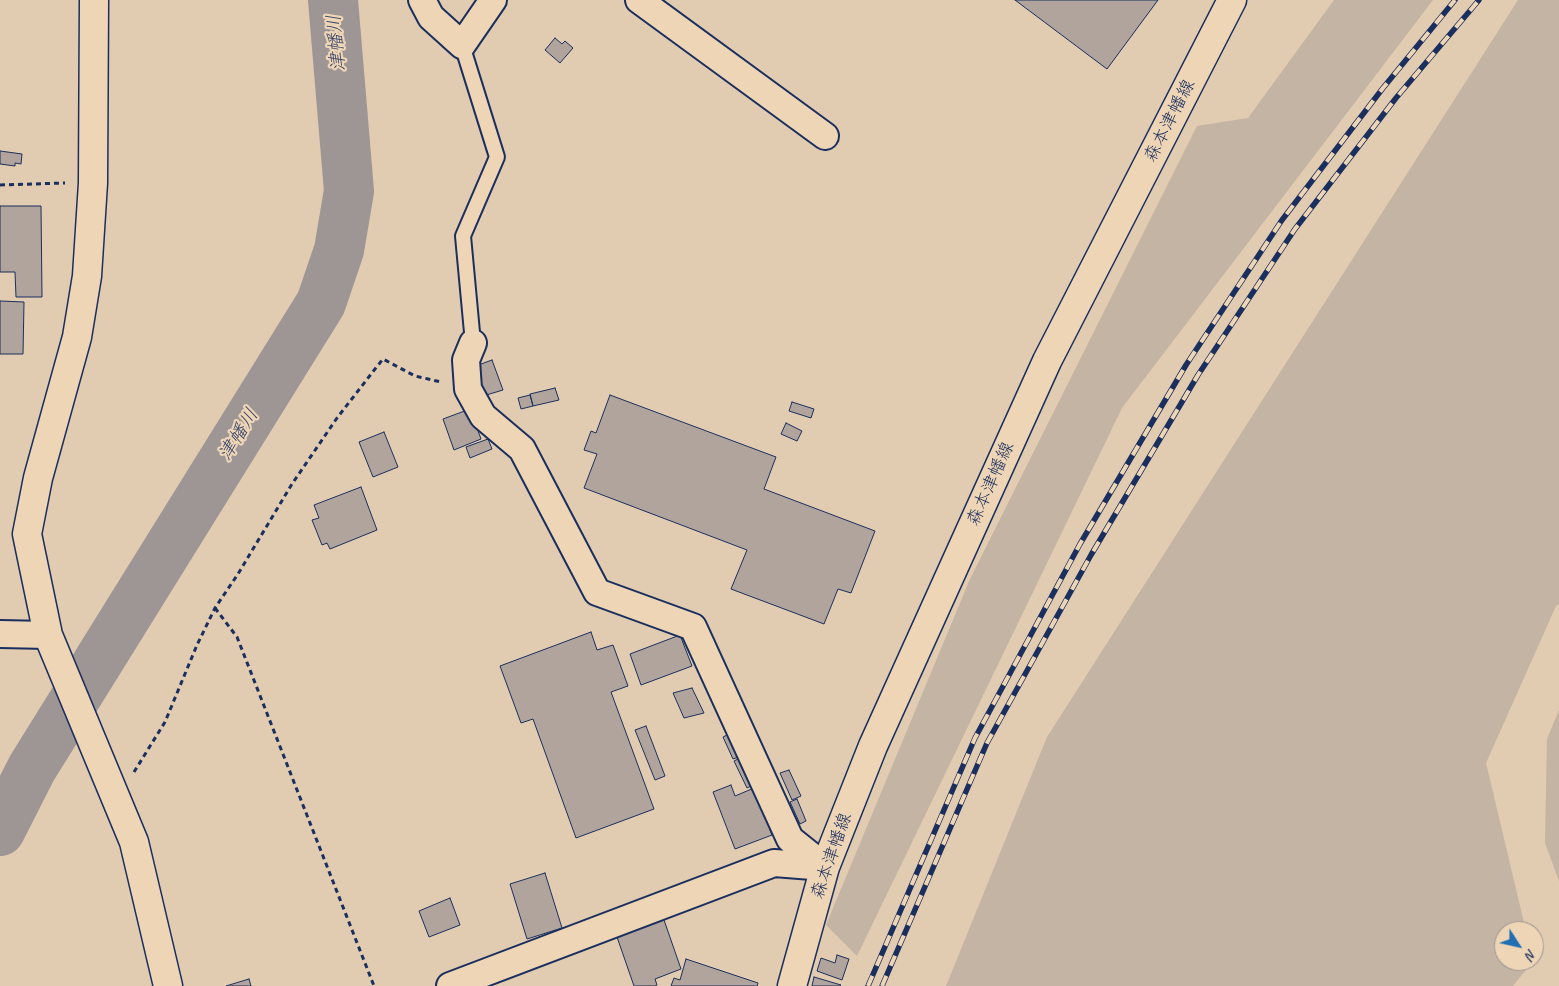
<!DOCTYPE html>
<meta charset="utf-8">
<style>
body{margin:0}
#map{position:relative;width:1559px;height:986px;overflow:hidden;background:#e1cbb1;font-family:Caveat,sans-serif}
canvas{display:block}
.north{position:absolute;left:1494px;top:921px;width:50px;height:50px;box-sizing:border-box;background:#eed5b6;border:1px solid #9a9393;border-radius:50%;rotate:125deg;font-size:14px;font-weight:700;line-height:20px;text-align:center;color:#1b2f5e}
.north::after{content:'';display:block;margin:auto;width:18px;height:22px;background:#1f6fb2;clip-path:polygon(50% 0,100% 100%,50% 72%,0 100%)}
</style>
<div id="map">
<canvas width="1559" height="986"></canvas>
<div class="north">N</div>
</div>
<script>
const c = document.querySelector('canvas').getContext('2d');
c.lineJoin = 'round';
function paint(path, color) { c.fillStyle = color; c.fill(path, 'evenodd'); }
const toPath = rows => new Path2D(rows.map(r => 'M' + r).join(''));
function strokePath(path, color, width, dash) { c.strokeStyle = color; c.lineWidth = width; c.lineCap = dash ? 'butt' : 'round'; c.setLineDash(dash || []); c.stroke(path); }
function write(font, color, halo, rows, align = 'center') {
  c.font = font + ' Caveat,"Klee One",sans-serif'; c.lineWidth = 4.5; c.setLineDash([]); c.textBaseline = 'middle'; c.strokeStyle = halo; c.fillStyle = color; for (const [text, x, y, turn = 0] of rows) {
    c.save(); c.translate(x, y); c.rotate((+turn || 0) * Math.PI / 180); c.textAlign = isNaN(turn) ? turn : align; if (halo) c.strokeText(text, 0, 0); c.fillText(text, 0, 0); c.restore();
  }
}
const green = toPath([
 [1334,0,1433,0,1122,408,857,956,826,925,970,579,1197,126,1248,118],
 [1518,0,1559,0,1559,604,1556,606,1486,763,1526,931,1504,931,1504,961,1533,961,1513,986,946,986,1047,737],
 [1559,710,1559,881,1545,843,1547,739]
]);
const river = toPath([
 [0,831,32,768,321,303,339,250,349,191,333,0]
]);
const building = toPath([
 [1015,0,1158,0,1107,69,1015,0],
 [555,38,562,44,565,41,573,48,560,63,545,50,555,38],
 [0,151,22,154,21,164,15,163,15,166,0,164,0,151],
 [0,206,41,206,42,297,16,297,15,272,0,272,0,206],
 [0,301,24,302,23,354,0,354,0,301],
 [492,360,503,390,483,396,473,367,492,360],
 [555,388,559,400,533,406,530,394,555,388],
 [530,395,533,406,521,409,518,398,530,395],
 [610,395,776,457,764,489,875,531,851,593,838,589,824,624,731,589,747,550,584,488,597,454,584,450,591,431,596,433,610,395],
 [792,402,814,409,811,418,789,411,792,402],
 [470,409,481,439,454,450,443,419,470,409],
 [786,423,802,431,797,441,781,434,786,423],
 [384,432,398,467,373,477,359,442,384,432],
 [488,439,492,449,470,458,466,447,488,439],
 [361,487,377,530,330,549,327,543,322,545,312,520,319,518,314,505,361,487],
 [591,632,597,650,613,645,628,686,611,692,654,809,576,838,533,719,521,723,500,666,591,632],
 [680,635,692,666,641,685,630,654,680,635],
 [692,688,704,713,684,718,673,693,692,688],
 [646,726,665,776,655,780,635,730,646,726],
 [731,733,741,756,733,759,723,737,731,733],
 [742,757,755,784,747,788,734,761,742,757],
 [789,770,801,796,792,800,780,773,789,770],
 [731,785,735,796,754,788,772,835,735,849,713,792,731,785],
 [797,799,806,821,800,824,790,802,797,799],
 [545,873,562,928,527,939,510,884,545,873],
 [450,898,460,925,429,937,419,911,450,898],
 [664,920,681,969,655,979,657,985,655,986,634,986,617,937,664,920],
 [837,955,849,959,842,980,817,971,821,958,835,963,837,955],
 [686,959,758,983,757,986,671,986,674,978,680,980,686,959],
 [814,977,841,985,840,986,812,986,814,977],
 [249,979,251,986,226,986,249,979]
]);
const path = toPath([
 [0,185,65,183],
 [215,608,237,637,374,986],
 [134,772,165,722,197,645,215,608,238,574,292,484,337,418,375,369,383,359,415,376,441,382]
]);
const service = toPath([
 [462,45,497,157,463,236,473,343]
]);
const minor = toPath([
 [422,0,431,17,462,45,493,0],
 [639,0,825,136],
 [473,343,466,360,468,389,483,416,522,449,597,592,693,627,790,839,825,867],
 [0,634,48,635],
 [450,986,774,863,825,867]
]);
const tertiary = toPath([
 [94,0,93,183,87,276,77,337,38,478,27,534,48,635,134,842,168,986]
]);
const secondary = toPath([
 [792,986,825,867,873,746,1047,361,1232,0]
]);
const rail = toPath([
 [868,986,975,738,1080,544,1186,365,1282,220,1383,88,1455,0],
 [882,986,987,743,1091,555,1198,375,1295,229,1396,98,1479,0]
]);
const streetNames = [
 ["森本津幡線",1170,121,-63],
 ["森本津幡線",991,484,-66],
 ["森本津幡線",832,856,-71]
];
const waterNames = [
 ["津幡川",337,43,-95],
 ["津幡川",239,435,-58]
];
paint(green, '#c4b4a4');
strokePath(river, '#9e9595', 50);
paint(building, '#b0a49c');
strokePath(building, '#1b2f5e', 1);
strokePath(service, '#1b2f5e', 18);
strokePath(minor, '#1b2f5e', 30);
strokePath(tertiary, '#1b2f5e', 31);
strokePath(secondary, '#1b2f5e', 31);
strokePath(path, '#1b2f5e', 3, [5, 4]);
strokePath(service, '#eed5b6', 14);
strokePath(minor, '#eed5b6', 26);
strokePath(tertiary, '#eed5b6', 28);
strokePath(secondary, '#eed5b6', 28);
strokePath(rail, '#1b2f5e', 5.5);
strokePath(rail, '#eed5b6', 4, [11]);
write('18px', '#1b2f5e', '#eed5b6', streetNames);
write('italic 19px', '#354369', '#eed5b6', waterNames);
</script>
